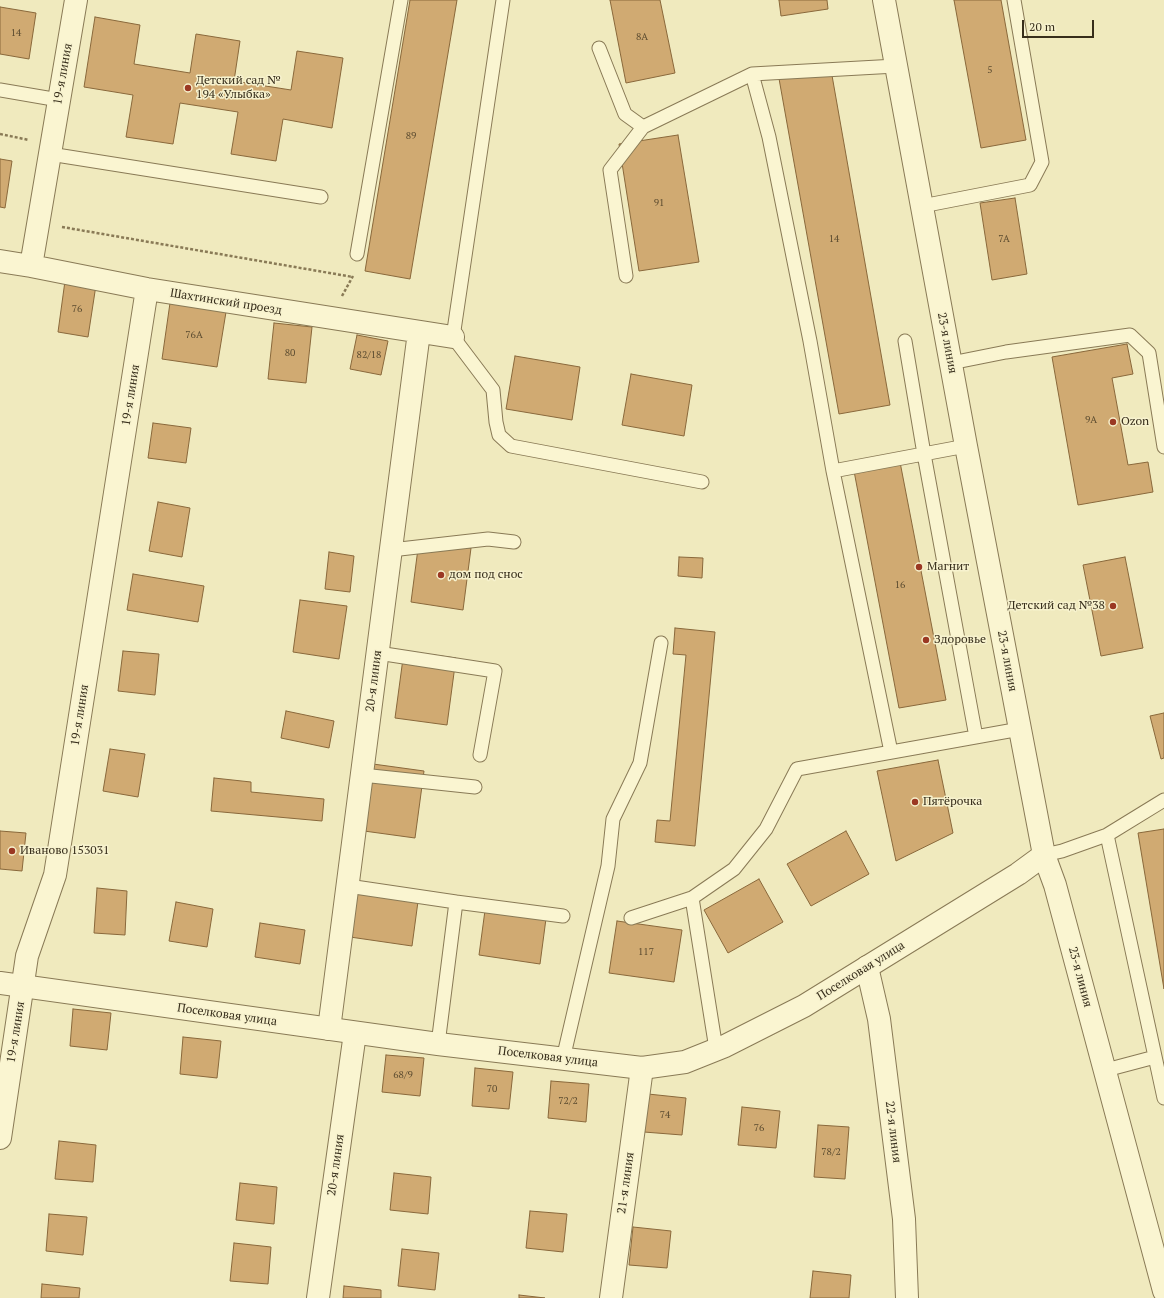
<!DOCTYPE html>
<meta charset="utf-8">
<style>
body{margin:0}
#map{position:relative;width:1164px;height:1298px;overflow:hidden;background:#f0eabe;font-family:"PT Serif",serif}
canvas{display:block}
.scale{position:absolute;left:1022px;top:20px;width:72px;height:18px;box-sizing:border-box;border:2px solid #372e1b;border-top:0;padding-left:5px;font-size:12px;line-height:14px;white-space:nowrap;color:#372e1b;-webkit-text-stroke:3px #f7f2ce;paint-order:stroke}
</style>
<div id="map">
<canvas width="1164" height="1298"></canvas>
<div class="scale">20 m</div>
</div>
<script>
const c = document.querySelector('canvas').getContext('2d');
c.lineJoin = 'round';
function paint(path, color) { c.fillStyle = color; c.fill(path, 'evenodd'); }
const toPath = rows => new Path2D(rows.map(r => 'M' + r).join(''));
function strokePath(path, color, width, dash) { c.strokeStyle = color; c.lineWidth = width; c.lineCap = dash ? 'butt' : 'round'; c.setLineDash(dash || []); c.stroke(path); }
function write(font, color, halo, rows, align = 'center') {
  c.font = font + ' "PT Serif",serif'; c.lineWidth = 3; c.setLineDash([]); c.textBaseline = 'middle'; c.strokeStyle = halo; c.fillStyle = color; for (const [text, x, y, turn = 0] of rows) {
    c.save(); c.translate(x, y); c.rotate((+turn || 0) * Math.PI / 180); c.textAlign = isNaN(turn) ? turn : align; if (halo) c.strokeText(text, 0, 0); c.fillText(text, 0, 0); c.restore();
  }
}
const building = toPath([
 [410,0,457,0,410,279,365,271,410,0],
 [610,0,660,0,675,73,626,83,610,0],
 [779,0,827,0,828,9,781,16,779,0],
 [954,0,1001,0,1026,140,981,148,954,0],
 [0,7,36,13,29,59,0,54,0,7],
 [95,17,140,25,134,64,190,73,196,34,240,41,234,81,291,90,297,51,343,58,332,128,283,119,276,161,231,154,238,112,180,103,173,144,126,137,133,95,84,87,95,17],
 [830,64,890,405,839,414,778,73,830,64],
 [678,135,699,262,639,271,619,144,678,135],
 [0,159,12,161,5,208,0,207,0,159],
 [1015,198,1027,274,992,280,980,203,1015,198],
 [65,281,96,285,88,337,58,332,65,281],
 [170,303,226,312,217,367,162,359,170,303],
 [274,323,312,327,306,383,268,379,274,323],
 [357,335,388,341,381,375,350,369,357,335],
 [1127,344,1133,374,1112,378,1128,465,1148,462,1153,492,1078,505,1052,357,1127,344],
 [515,356,580,367,572,420,506,409,515,356],
 [631,374,692,385,684,436,622,425,631,374],
 [153,423,191,428,186,463,148,458,153,423],
 [900,462,946,700,899,708,854,471,900,462],
 [158,502,190,508,182,557,149,551,158,502],
 [419,541,471,548,463,610,411,602,419,541],
 [329,552,354,556,350,592,325,589,329,552],
 [679,557,703,558,702,578,678,576,679,557],
 [1125,557,1143,648,1101,656,1083,565,1125,557],
 [133,574,204,586,198,622,127,610,133,574],
 [300,600,347,606,339,659,293,652,300,600],
 [675,628,715,632,695,846,655,842,657,820,670,821,686,655,673,654,675,628],
 [123,651,159,654,155,695,118,691,123,651],
 [404,651,456,658,447,725,395,718,404,651],
 [286,711,334,721,329,748,281,738,286,711],
 [1164,713,1164,758,1161,759,1150,716,1164,713],
 [110,749,145,754,138,797,103,791,110,749],
 [938,760,953,833,896,861,877,771,938,760],
 [373,764,424,771,415,838,364,831,373,764],
 [214,778,251,782,251,792,324,799,322,821,211,811,214,778],
 [1164,829,1164,989,1138,833,1164,829],
 [0,831,26,833,22,871,0,869,0,831],
 [846,831,869,874,811,906,787,864,846,831],
 [759,879,783,922,728,953,704,910,759,879],
 [356,885,419,894,412,946,350,937,356,885],
 [97,888,127,891,125,935,94,933,97,888],
 [176,902,213,909,207,947,169,941,176,902],
 [486,903,547,911,540,964,479,955,486,903],
 [617,921,682,930,674,982,609,973,617,921],
 [260,923,305,930,300,964,255,957,260,923],
 [73,1009,111,1013,107,1050,70,1046,73,1009],
 [183,1037,221,1041,217,1078,180,1074,183,1037],
 [386,1055,424,1058,420,1096,382,1092,386,1055],
 [475,1068,513,1072,509,1109,472,1106,475,1068],
 [551,1081,589,1084,586,1122,548,1118,551,1081],
 [648,1094,686,1098,682,1135,644,1132,648,1094],
 [742,1107,780,1111,776,1148,738,1145,742,1107],
 [818,1125,849,1127,845,1179,814,1177,818,1125],
 [59,1141,96,1145,93,1182,55,1179,59,1141],
 [394,1173,431,1177,428,1214,390,1210,394,1173],
 [240,1183,277,1187,274,1224,236,1220,240,1183],
 [530,1211,567,1214,563,1252,526,1248,530,1211],
 [49,1214,87,1217,83,1255,46,1251,49,1214],
 [633,1227,671,1231,667,1268,629,1265,633,1227],
 [234,1243,271,1247,268,1284,230,1281,234,1243],
 [402,1249,439,1253,435,1290,398,1286,402,1249],
 [813,1271,851,1275,849,1298,810,1298,813,1271],
 [42,1284,80,1288,79,1298,41,1298,42,1284],
 [344,1286,381,1290,381,1298,343,1298,344,1286],
 [519,1295,545,1298,519,1298,519,1295]
]);
const path = toPath([
 [0,134,29,140],
 [62,227,353,277],
 [342,296,353,276]
]);
const service = toPath([
 [503,0,453,337,493,390,496,422,499,435,511,446,702,482],
 [599,48,625,114,643,127],
 [752,74,769,137,810,341,833,471,891,752],
 [0,90,59,100],
 [50,154,321,197],
 [922,206,1030,185,1042,162,1014,0],
 [357,254,401,0],
 [626,276,610,170,643,127,752,74,896,66],
 [905,341,924,454,976,737],
 [951,363,1006,352,1130,335,1149,353,1164,447],
 [833,471,966,446],
 [391,550,488,539,514,542],
 [378,653,495,671,480,755],
 [362,775,475,787],
 [1107,835,1164,1098],
 [1044,855,1062,851,1107,835,1164,800],
 [348,886,456,902],
 [692,898,716,1049],
 [631,918,692,898,734,869,766,829,797,769,1020,729],
 [438,1044,456,902,563,916],
 [563,1059,608,866,613,819,640,763,661,643],
 [1106,1070,1155,1057]
]);
const minor = toPath([
 [0,261,31,266,147,289,453,337],
 [31,266,76,0],
 [1044,855,1055,885,1164,1291],
 [867,967,879,1019,904,1219,907,1298],
 [329,1029,419,332],
 [0,1138,27,956,55,875,147,289],
 [318,1298,355,1033],
 [611,1298,642,1068]
]);
const tertiary = toPath([
 [0,983,438,1044,642,1068,685,1062,725,1046,804,1006,1018,874,1044,855,966,446,884,0]
]);
const markers = [
 [188,88,4,"#9b3823"],
 [1113,422,4,"#9b3823"],
 [919,567,4,"#9b3823"],
 [441,575,4,"#9b3823"],
 [1113,606,4,"#9b3823"],
 [926,640,4,"#9b3823"],
 [915,802,4,"#9b3823"],
 [12,851,4,"#9b3823"]
];
const numberNames = [
 ["14",16,33],
 ["8А",642,37],
 ["5",990,70],
 ["89",411,136],
 ["91",659,203],
 ["14",834,239],
 ["7А",1004,239],
 ["76",77,309],
 ["76А",194,335],
 ["80",290,353],
 ["82/18",369,355],
 ["9А",1091,420],
 ["16",900,585],
 ["117",646,952],
 ["68/9",403,1075],
 ["70",492,1089],
 ["72/2",568,1101],
 ["74",665,1115],
 ["76",759,1128],
 ["78/2",831,1152]
];
const streetNames = [
 ["19-я линия",63,74,-80],
 ["Шахтинский проезд",226,302,9],
 ["23-я линия",947,343,79],
 ["19-я линия",131,395,-81],
 ["23-я линия",1007,661,79],
 ["20-я линия",374,681,-83],
 ["19-я линия",80,715,-81],
 ["Поселковая улица",861,971,-32],
 ["23-я линия",1080,977,75],
 ["Поселковая улица",227,1015,8],
 ["19-я линия",16,1032,-81],
 ["Поселковая улица",548,1057,7],
 ["22-я линия",893,1132,83],
 ["20-я линия",336,1165,-82],
 ["21-я линия",626,1183,-82]
];
const poiNames = [
 ["Детский сад №",196,81],
 ["194 «Улыбка»",196,95],
 ["Ozon",1121,422],
 ["Магнит",927,567],
 ["дом под снос",449,575],
 ["Детский сад №38",1105,606,"right"],
 ["Здоровье",934,640],
 ["Пятёрочка",923,802],
 ["Иваново 153031",20,851]
];
paint(building, '#d0aa72');
strokePath(building, '#89683b', 1);
strokePath(service, '#897a56', 15);
strokePath(minor, '#897a56', 24);
strokePath(tertiary, '#897a56', 24);
strokePath(path, '#897a56', 2.5, [3, 2]);
strokePath(service, '#faf5d1', 13);
strokePath(minor, '#faf5d1', 22);
strokePath(tertiary, '#faf5d1', 22);
for (const [x, y, r, color] of markers) { const dot = new Path2D(); dot.arc(x, y, r, 0, 2 * Math.PI); c.fillStyle = color; c.fill(dot); strokePath(dot, '#f7f2ce', 1.5); }
write('10px', '#5d4d31', null, numberNames);
write('12px', '#372e1b', '#f7f2ce', streetNames);
write('12px', '#372e1b', '#f7f2ce', poiNames, 'left');
</script>
